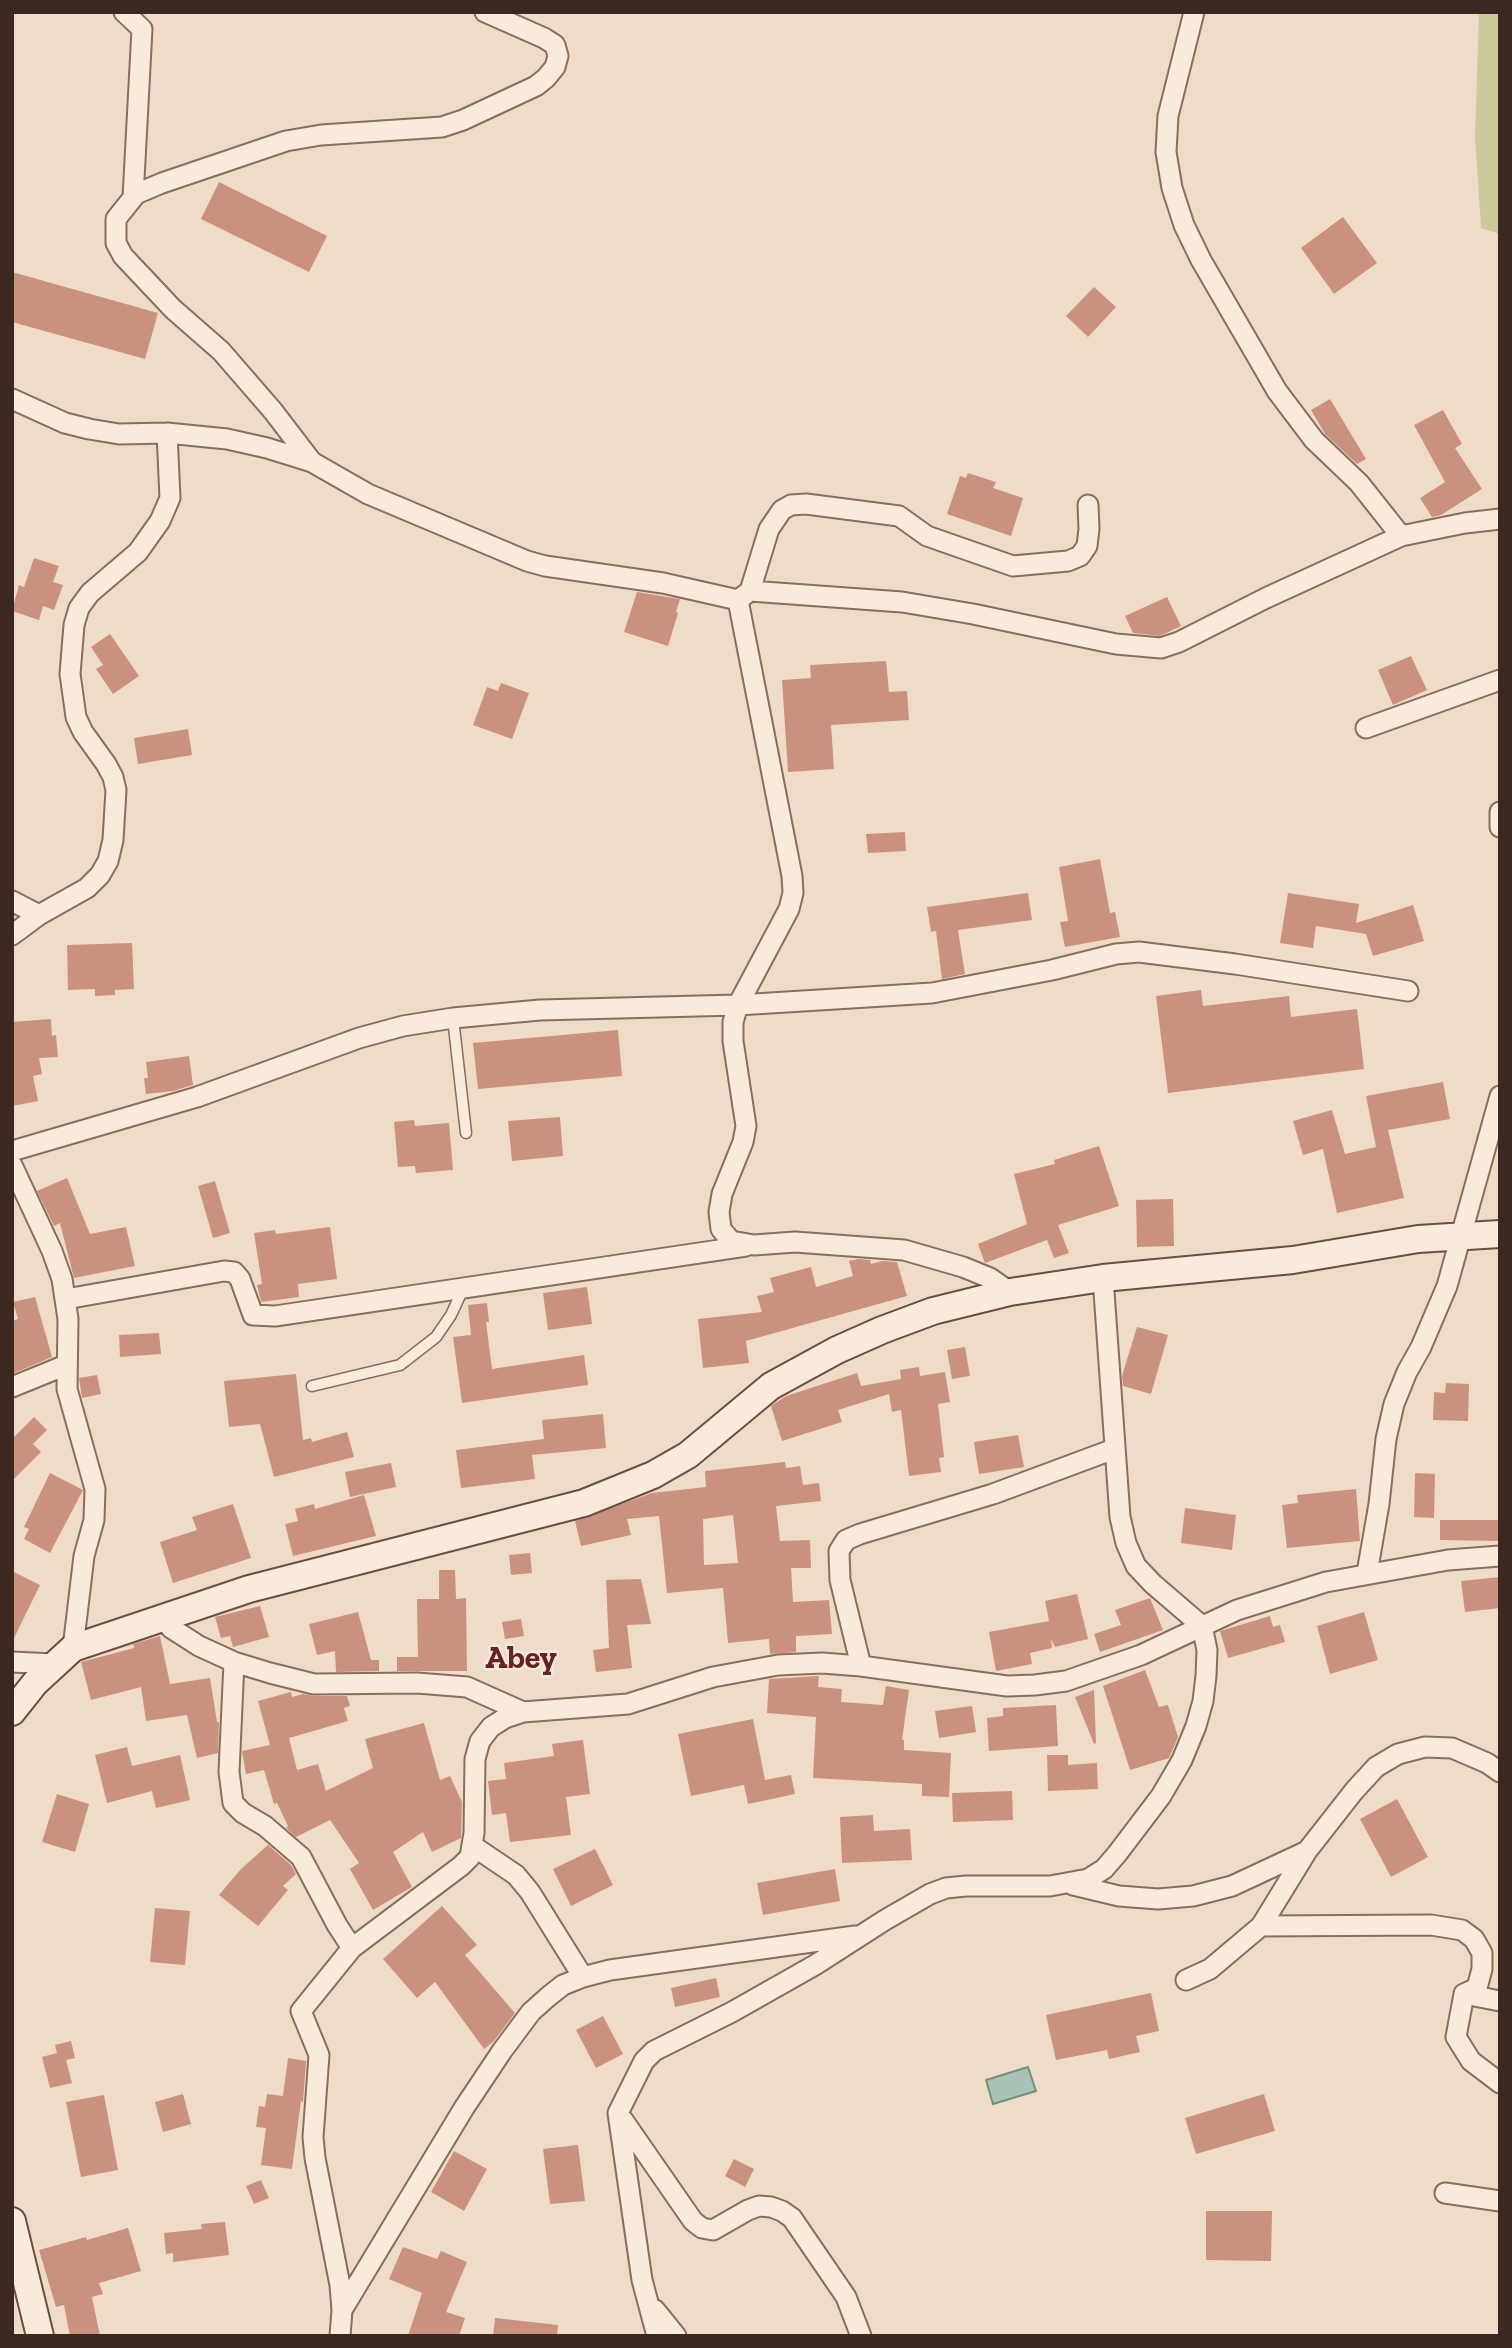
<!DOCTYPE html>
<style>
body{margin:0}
#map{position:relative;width:1512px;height:2348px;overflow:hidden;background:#eedcc8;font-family:"Zilla Slab",serif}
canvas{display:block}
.frame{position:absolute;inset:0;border:14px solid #3b2921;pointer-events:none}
</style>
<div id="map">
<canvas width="1512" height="2348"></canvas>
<div class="frame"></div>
</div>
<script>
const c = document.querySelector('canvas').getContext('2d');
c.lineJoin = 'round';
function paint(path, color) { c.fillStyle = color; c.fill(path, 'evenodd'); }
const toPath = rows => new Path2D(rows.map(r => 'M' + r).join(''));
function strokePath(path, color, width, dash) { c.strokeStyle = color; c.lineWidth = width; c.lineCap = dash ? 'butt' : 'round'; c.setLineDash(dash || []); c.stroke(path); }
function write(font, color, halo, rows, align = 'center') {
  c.font = font + ' "Zilla Slab",serif'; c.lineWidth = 5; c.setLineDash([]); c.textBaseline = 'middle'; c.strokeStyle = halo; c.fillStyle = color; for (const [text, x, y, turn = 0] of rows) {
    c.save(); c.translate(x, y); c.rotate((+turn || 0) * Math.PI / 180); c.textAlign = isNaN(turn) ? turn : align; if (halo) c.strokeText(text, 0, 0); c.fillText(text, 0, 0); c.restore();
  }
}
const green = toPath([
 [1479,12,1500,12,1500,234,1481,228,1475,137]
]);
const water = toPath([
 [1028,2067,1036,2091,993,2104,986,2080,1028,2067]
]);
const building = toPath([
 [219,182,327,236,309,272,201,219],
 [1343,217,1377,263,1334,294,1301,248],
 [12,272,158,313,145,359,12,322],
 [1094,287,1116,307,1088,337,1066,316],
 [1330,399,1366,459,1357,464,1325,434,1311,410],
 [1443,410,1462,444,1455,448,1482,489,1441,515,1432,517,1420,498,1445,482,1414,425],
 [968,473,996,482,993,488,1023,498,1011,536,947,514,960,476,966,478],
 [34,558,59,566,53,582,63,585,54,610,43,606,39,620,12,611,19,585,24,587],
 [637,592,680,599,676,612,678,613,668,646,624,632],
 [1167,597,1181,626,1160,636,1133,633,1125,616],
 [110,634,139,676,113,694,96,669,103,665,91,647],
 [1411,656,1427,690,1393,705,1378,670],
 [886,661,889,692,907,691,909,720,831,725,834,769,788,772,782,680,811,678,810,665],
 [501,683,529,693,512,739,473,725,487,687,498,691],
 [188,729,192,755,138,764,134,738],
 [905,832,906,851,868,853,866,834],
 [1100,859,1110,913,1115,912,1120,937,1065,947,1060,922,1068,921,1059,867],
 [1028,893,1032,920,958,930,965,974,942,979,936,931,931,932,927,907],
 [1288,893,1359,904,1356,923,1413,905,1424,941,1373,956,1366,934,1316,926,1313,948,1280,943],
 [132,943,134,989,115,990,115,995,95,996,95,989,68,990,67,945],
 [1201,990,1203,1006,1289,996,1291,1017,1357,1009,1364,1069,1168,1093,1156,996],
 [51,1019,52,1036,56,1035,58,1057,39,1058,42,1074,33,1076,38,1101,12,1106,12,1022],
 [618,1030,622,1076,478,1089,473,1043],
 [189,1056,193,1085,173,1091,146,1094,144,1078,148,1078,146,1062],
 [1443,1082,1450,1119,1388,1130,1404,1198,1337,1213,1323,1149,1303,1155,1293,1121,1332,1110,1345,1154,1376,1147,1366,1096],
 [560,1117,563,1156,512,1161,508,1121],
 [414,1120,415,1126,449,1123,453,1170,416,1173,415,1166,398,1167,394,1122],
 [1099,1146,1119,1206,1058,1225,1069,1253,1054,1258,1047,1240,985,1263,978,1244,1027,1224,1014,1174,1055,1164,1054,1160],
 [67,1178,90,1234,126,1227,135,1266,74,1278,60,1223,54,1226,37,1191],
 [215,1181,230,1233,213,1238,198,1186],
 [1173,1199,1174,1246,1137,1247,1136,1200],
 [330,1227,337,1279,298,1284,299,1297,261,1302,257,1285,262,1284,254,1233,275,1230,276,1234],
 [858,1259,870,1260,871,1264,882,1261,897,1262,907,1296,746,1341,749,1363,703,1368,698,1319,762,1312,757,1296,774,1292,770,1278,811,1267,816,1287,853,1276,849,1261],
 [587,1287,592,1324,548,1330,543,1293],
 [35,1297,52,1357,12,1374,12,1321,18,1319,13,1302],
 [487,1303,489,1322,486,1322,492,1369,584,1355,588,1385,462,1403,453,1337,471,1335,468,1305],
 [1137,1327,1168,1335,1151,1394,1123,1386,1122,1376],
 [159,1333,161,1354,120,1357,119,1335],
 [965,1347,970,1376,952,1379,947,1350],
 [919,1367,920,1376,945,1372,950,1402,938,1404,944,1457,939,1458,941,1472,909,1476,901,1410,892,1412,889,1394,838,1410,842,1422,782,1441,771,1406,786,1396,857,1373,861,1386,901,1379,900,1370],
 [296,1374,303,1440,311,1438,312,1442,347,1432,354,1457,274,1477,260,1424,229,1427,224,1381],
 [97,1375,101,1394,82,1398,79,1378],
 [1446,1383,1469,1384,1468,1421,1433,1420,1434,1392,1445,1393],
 [603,1414,606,1448,532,1455,535,1479,461,1488,456,1450,544,1439,542,1420],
 [34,1417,47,1430,33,1444,41,1452,12,1481,12,1439],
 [1018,1435,1024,1467,979,1474,974,1442],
 [785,1462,786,1468,800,1466,803,1485,819,1483,821,1501,776,1506,780,1541,810,1540,811,1568,791,1568,793,1602,829,1600,832,1634,796,1636,796,1652,770,1654,769,1639,728,1643,723,1588,667,1593,659,1516,627,1519,631,1535,581,1546,575,1521,652,1493,706,1487,705,1471],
 [733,1515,738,1563,704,1565,703,1519],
 [391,1463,396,1487,350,1497,345,1472],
 [50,1473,83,1490,50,1553,24,1539,29,1529,24,1527],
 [1415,1473,1435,1474,1434,1518,1414,1517],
 [1356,1489,1360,1541,1287,1548,1282,1505,1298,1503,1297,1495],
 [364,1495,376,1536,293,1556,285,1524,298,1521,295,1509,314,1504,315,1509],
 [233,1504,251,1558,173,1583,160,1542,197,1530,192,1517],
 [1185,1508,1236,1515,1232,1550,1181,1543],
 [1440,1520,1500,1520,1500,1541,1440,1540],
 [530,1553,532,1573,511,1575,509,1555],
 [439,1570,455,1570,456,1599,466,1598,467,1671,397,1671,397,1657,418,1657,417,1599,439,1599],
 [12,1571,40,1585,12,1642],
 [1500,1577,1500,1608,1465,1612,1461,1581],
 [641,1579,651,1624,627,1625,632,1668,596,1672,593,1650,609,1648,606,1580],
 [1077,1594,1088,1639,1055,1647,1051,1639,1052,1648,1030,1653,1032,1664,996,1671,989,1632,1049,1621,1045,1601],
 [1150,1598,1163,1630,1100,1652,1094,1634,1121,1625,1115,1610],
 [260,1606,269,1637,233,1647,230,1636,221,1638,215,1617],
 [358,1612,371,1660,379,1660,379,1671,336,1672,335,1651,317,1655,309,1624],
 [1364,1612,1378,1660,1330,1674,1317,1626],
 [1270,1616,1273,1627,1280,1625,1285,1642,1228,1658,1220,1631],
 [521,1619,524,1636,505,1639,502,1622],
 [160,1636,170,1684,210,1678,217,1722,219,1722,218,1753,197,1758,187,1715,146,1721,141,1687,91,1700,81,1662,134,1648,133,1644],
 [1145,1670,1159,1707,1168,1705,1178,1737,1169,1758,1130,1770,1103,1686],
 [819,1676,818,1687,842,1689,841,1702,883,1705,886,1686,909,1690,902,1740,904,1740,904,1750,951,1753,949,1797,922,1796,922,1784,813,1778,816,1717,767,1713,769,1679],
 [1094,1690,1096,1743,1094,1744,1075,1697],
 [291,1692,292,1697,303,1694,314,1696,347,1696,350,1706,344,1708,348,1721,289,1738,297,1770,318,1764,326,1791,373,1768,365,1739,424,1723,440,1780,450,1776,462,1802,461,1838,432,1852,423,1832,393,1852,412,1887,373,1910,350,1869,359,1863,330,1820,296,1837,286,1828,288,1826,277,1803,274,1804,264,1770,246,1774,242,1751,270,1745,258,1701],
 [1056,1705,1058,1746,989,1751,987,1718,1003,1716,1003,1708],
 [972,1706,976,1732,939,1738,935,1711],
 [753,1719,765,1780,791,1775,795,1794,748,1804,744,1785,691,1796,678,1734],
 [583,1740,590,1794,566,1797,571,1835,510,1842,506,1813,492,1815,488,1781,506,1779,504,1763,554,1756,552,1744],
 [127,1747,132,1766,180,1755,190,1800,156,1808,152,1791,107,1803,95,1755],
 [1047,1755,1068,1755,1068,1765,1097,1763,1098,1789,1048,1791],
 [1012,1791,1013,1820,953,1822,952,1793],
 [57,1794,89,1804,75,1852,42,1842],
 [1397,1799,1428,1857,1391,1877,1360,1819],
 [873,1815,874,1831,910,1829,912,1860,842,1863,840,1817],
 [268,1845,291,1865,296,1874,283,1886,288,1890,258,1926,219,1895,241,1869],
 [595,1849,613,1885,571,1906,553,1869],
 [835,1869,840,1901,763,1915,757,1883],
 [442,1906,477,1945,465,1955,515,2013,494,2041,484,2049,435,1982,417,1998,383,1959],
 [155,1908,190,1911,185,1965,150,1962],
 [716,1978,720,1997,675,2007,671,1988],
 [1151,1993,1159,2031,1136,2036,1140,2052,1109,2059,1107,2050,1056,2060,1046,2015],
 [603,2016,623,2054,596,2068,576,2030],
 [71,2041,75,2058,66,2060,72,2083,50,2088,42,2057,57,2053,55,2045],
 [288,2058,306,2061,303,2102,301,2101,292,2169,261,2165,266,2128,256,2127,259,2106,265,2107,267,2094,283,2096],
 [183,2094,191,2124,163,2132,155,2102],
 [1264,2094,1275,2131,1196,2154,1185,2118],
 [104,2095,118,2170,81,2177,66,2102],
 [578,2145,585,2201,550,2204,543,2149],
 [454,2151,487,2169,464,2211,431,2192],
 [734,2159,754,2169,745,2187,725,2176],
 [261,2180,269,2198,254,2204,246,2186],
 [1206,2211,1272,2211,1271,2261,1206,2260],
 [225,2222,229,2255,173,2262,173,2253,166,2254,164,2233,202,2229,201,2224],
 [128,2228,141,2271,99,2283,103,2294,92,2297,100,2336,70,2336,64,2305,56,2307,39,2250,86,2237,87,2240],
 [403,2247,437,2259,441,2251,467,2262,446,2312,465,2318,459,2336,408,2336,422,2293,389,2279],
 [495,2318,558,2325,557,2336,493,2336]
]);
const lane = toPath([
 [453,1018,466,1133],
 [312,1386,400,1365,436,1337,451,1315,463,1289]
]);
const street = toPath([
 [124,12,142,29,133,198],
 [1194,12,1168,116,1166,152,1172,188,1184,225,1201,260,1277,391,1314,440,1359,483,1401,536],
 [12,399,65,423,89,429,119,434,167,433,227,439,267,448,312,462,368,494,527,561,545,566,663,583,738,600,792,876,793,893,789,909,738,1005,733,1022,733,1041,746,1126,743,1142,722,1194,719,1212,721,1229,731,1241,754,1245,795,1242,904,1250,963,1267,990,1278,1010,1292],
 [312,462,273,411,221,351,173,309,123,256,116,243,116,219,136,194,162,183,286,141,321,135,442,127,463,120,536,86,546,78,555,67,558,56,555,45,544,38,485,12],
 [750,591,769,529,782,510,791,505,806,504,899,516,927,536,1013,566,1068,561,1080,556,1087,546,1089,529,1088,505],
 [738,600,750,591,902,602,973,614,1116,644,1161,648,1179,642,1266,598,1401,536,1465,523,1500,519],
 [1366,728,1500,680],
 [1500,812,1500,827],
 [12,901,39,915,12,935],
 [39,915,87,888,100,875,108,861,113,840,116,790,113,777,106,764,83,732,76,717,70,674,74,625,79,608,90,593,138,552,160,521,170,498,167,433],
 [12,1151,197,1097,359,1038,403,1026,453,1018,540,1010,738,1005,932,993,1052,970,1116,954,1139,952,1235,964,1408,991],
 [12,1165,52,1251,62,1279,68,1319,67,1389,95,1489,94,1520,84,1556,73,1648],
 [66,1299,224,1271,234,1272,240,1279,253,1315,275,1316,746,1246],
 [12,1387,66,1365],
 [1367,1573,1379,1504,1386,1439,1394,1404,1407,1372,1421,1347,1447,1286,1500,1096],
 [163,1619,171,1628,199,1646,234,1662,270,1673,314,1684,417,1683,467,1687,523,1712],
 [12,1662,54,1664],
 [234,1662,229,1772,233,1803,243,1813,265,1826,301,1857,337,1925,352,1948],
 [861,1666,840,1580,839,1551,846,1540,860,1534,993,1494,1114,1449],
 [473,1846,516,1875,530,1892,583,1977],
 [1073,1885,1119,1896,1158,1899,1193,1896,1232,1886,1307,1851],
 [1261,1926,1431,1925,1462,1930,1474,1939,1482,1953,1482,1969,1477,1988,1464,1994,1456,2037,1471,2061,1500,2083],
 [1186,1980,1210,1969,1261,1926,1307,1851,1354,1791,1376,1767,1398,1754,1425,1747,1452,1748,1487,1763,1500,1772],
 [1464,1994,1500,2001],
 [623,2120,693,2221,702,2228,713,2230,748,2210,759,2206,771,2207,782,2211,792,2218,846,2297,861,2336],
 [1445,2193,1500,2201],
 [342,2310,464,2108,502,2051,531,2012,549,1996,563,1985,583,1977,610,1970,855,1936],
 [655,2310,676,2336],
 [340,2336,342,2310,340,2285,315,2158,313,2137,319,2055,301,2011,352,1948,461,1866,470,1857,474,1833,475,1759,480,1741,491,1727,505,1718,523,1712,628,1704,713,1677,778,1665,822,1663,861,1666,1007,1686,1035,1685,1066,1681,1141,1655,1237,1610,1326,1582,1448,1560,1500,1556],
 [657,2336,642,2280,618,2113,644,2061,654,2051,732,2012,815,1965,885,1920,930,1894,946,1888,966,1886,1050,1886,1088,1879,1104,1869,1117,1854,1161,1796,1182,1760,1196,1726,1203,1701,1206,1676,1207,1650,1202,1626,1153,1584,1136,1566,1126,1543,1120,1517,1103,1278]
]);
const secondary = toPath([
 [12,1712,35,1683,73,1648,249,1589,584,1503,653,1475,688,1455,771,1386,837,1350,882,1330,933,1311,1010,1292,1103,1278,1293,1260,1418,1239,1500,1234],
 [12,2221,40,2336]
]);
const quarterNames = [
 ["Abey",521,1659]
];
paint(green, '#ccc99c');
paint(water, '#a9c2b6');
strokePath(water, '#6f9183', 2);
paint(building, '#cb917f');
strokePath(lane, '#8a6d5d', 13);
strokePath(street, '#8a6d5d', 23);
strokePath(secondary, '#6c4e40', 30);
strokePath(lane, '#f8ebdc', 10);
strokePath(street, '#f8ebdc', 19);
strokePath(secondary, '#f8ebdc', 26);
write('bold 32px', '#662321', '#f5e8d8', quarterNames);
</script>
